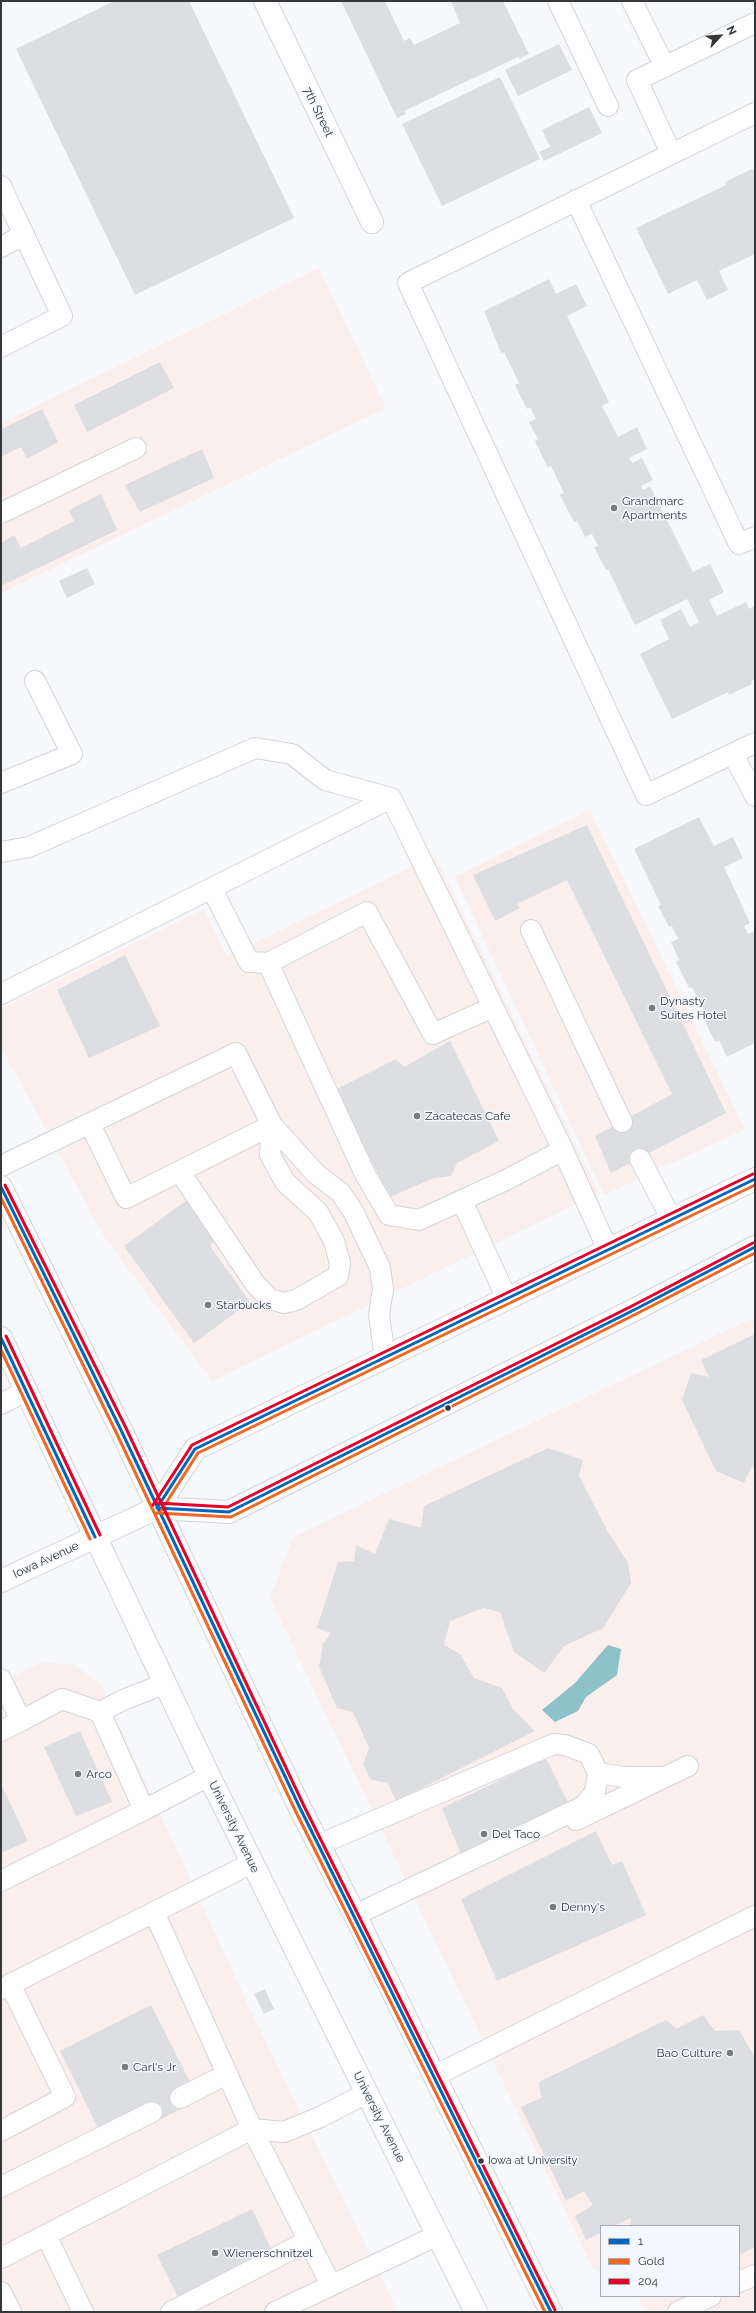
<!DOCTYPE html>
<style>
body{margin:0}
#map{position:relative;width:756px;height:2313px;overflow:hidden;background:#f6f8fb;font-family:Raleway,sans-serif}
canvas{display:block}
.frame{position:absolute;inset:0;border:2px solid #353739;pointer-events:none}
.legend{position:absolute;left:600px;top:2225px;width:140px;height:72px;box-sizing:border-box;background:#f3f8fe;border:1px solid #a7abaf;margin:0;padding:5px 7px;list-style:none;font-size:12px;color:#353739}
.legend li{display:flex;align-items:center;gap:8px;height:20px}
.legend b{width:20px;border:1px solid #a7abaf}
.north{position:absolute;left:700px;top:16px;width:40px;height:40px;-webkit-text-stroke:3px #f3f8fe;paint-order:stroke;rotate:64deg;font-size:11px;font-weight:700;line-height:16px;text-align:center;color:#353739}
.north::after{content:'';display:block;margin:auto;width:14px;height:18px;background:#353739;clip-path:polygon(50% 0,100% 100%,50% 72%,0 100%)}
</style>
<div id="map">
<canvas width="756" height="2313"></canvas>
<div class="frame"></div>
<ul class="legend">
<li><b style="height:5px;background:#0065bd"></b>1</li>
<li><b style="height:5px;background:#f26522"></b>Gold</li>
<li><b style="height:5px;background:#e4002b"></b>204</li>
</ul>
<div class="north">N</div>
</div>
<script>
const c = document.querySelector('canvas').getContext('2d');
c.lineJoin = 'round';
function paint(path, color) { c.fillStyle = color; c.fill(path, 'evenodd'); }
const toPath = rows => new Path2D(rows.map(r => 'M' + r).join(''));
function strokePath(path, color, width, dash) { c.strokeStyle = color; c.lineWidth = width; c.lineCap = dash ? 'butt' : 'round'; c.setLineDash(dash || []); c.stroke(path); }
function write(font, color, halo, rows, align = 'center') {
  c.font = font + ' Raleway,sans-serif'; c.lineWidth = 3; c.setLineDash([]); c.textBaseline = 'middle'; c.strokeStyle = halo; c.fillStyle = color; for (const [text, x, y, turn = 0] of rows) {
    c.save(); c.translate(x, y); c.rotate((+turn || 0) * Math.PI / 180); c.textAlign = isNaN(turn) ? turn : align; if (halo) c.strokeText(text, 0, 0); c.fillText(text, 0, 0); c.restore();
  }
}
const commercial = toPath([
 [319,268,386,408,1,593,1,423],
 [590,810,745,1129,604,1195,455,877],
 [435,856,599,1193,212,1381,105,1238,1,1047,1,1008,204,909,227,956],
 [755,1317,755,2312,646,2312,638,2296,739,2296,739,2226,601,2226,601,2272,593,2269,270,1598,293,1537],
 [43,1662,74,1665,100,1683,250,2009,398,2312,1,2312,1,1682]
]);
const water = toPath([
 [608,1645,621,1649,617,1675,586,1697,578,1711,555,1722,542,1710,575,1683]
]);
const building = toPath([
 [114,1,189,1,294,218,135,295,16,49],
 [341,1,385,1,404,41,410,38,414,45,460,23,451,1,503,1,529,54,519,59,518,57,404,111,406,114,397,118],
 [559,44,572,70,518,96,505,70],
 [500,77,540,159,442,206,402,124],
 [589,107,602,133,544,161,539,152,550,147,542,130],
 [752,169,755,171,755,254,719,271,728,290,707,300,697,280,668,294,636,228,726,185,725,182],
 [549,279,556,294,576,284,587,306,567,316,609,402,602,406,618,437,637,427,647,449,629,458,632,463,642,458,653,480,641,486,643,490,650,486,693,572,710,564,724,592,709,600,717,616,746,602,749,609,755,606,755,679,751,681,752,684,729,695,728,692,672,719,640,654,669,639,660,620,681,609,690,627,699,622,687,599,635,625,608,569,606,570,594,547,598,546,592,534,585,537,577,521,574,522,560,495,564,493,551,466,548,468,535,441,538,439,529,422,536,419,530,407,527,409,515,385,519,383,504,352,501,353,484,311],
 [160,362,174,388,87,432,74,405],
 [42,409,58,442,27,459,21,447,1,457,1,429],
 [202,449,214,478,140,512,125,485],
 [101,494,117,530,1,586,1,543,14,535,21,548,74,521,69,510],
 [87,568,95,584,67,598,59,581],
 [699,817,714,846,733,837,743,858,724,867,750,923,744,926,748,934,755,931,755,1043,727,1057,719,1040,715,1042,702,1015,706,1014,692,987,689,988,676,962,679,960,671,942,678,939,672,926,669,927,658,906,661,905,634,849],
 [587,825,726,1113,611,1173,595,1136,672,1094,567,880,517,904,520,908,495,921,473,875],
 [125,955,160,1026,89,1058,57,990],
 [450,1041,499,1141,457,1163,451,1176,434,1178,390,1197,335,1090,396,1059,404,1067],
 [187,1200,215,1240,210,1246,250,1302,194,1343,124,1246],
 [755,1334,755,1471,752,1466,744,1483,716,1471,682,1400,691,1373,709,1377,701,1360],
 [548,1448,583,1460,579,1476,608,1532,628,1563,631,1583,603,1628,564,1646,544,1673,514,1652,500,1612,483,1608,450,1621,444,1645,460,1654,474,1678,502,1688,513,1709,535,1731,396,1801,388,1783,371,1780,363,1764,369,1748,353,1712,337,1708,319,1667,323,1644,331,1633,317,1628,338,1562,354,1561,356,1545,375,1554,389,1519,421,1528,424,1506],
 [80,1731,112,1802,76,1816,44,1747],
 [546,1758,570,1807,463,1859,442,1808],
 [1,1784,28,1841,1,1853],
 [596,1831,612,1865,622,1861,646,1915,497,1981,461,1899],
 [265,1989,274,2009,264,2014,254,1994],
 [151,2005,191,2084,177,2091,185,2107,157,2121,148,2103,98,2128,60,2051],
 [703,2015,715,2031,739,2030,755,2057,755,2247,739,2255,739,2226,630,2226,631,2218,614,2226,601,2226,601,2233,586,2240,575,2216,593,2205,584,2191,566,2201,521,2107,541,2098,539,2082,666,2020,676,2029],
 [252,2209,272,2251,178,2297,157,2255]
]);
const lane = toPath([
 [558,1,608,106],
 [632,1,665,67],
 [755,113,408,283,646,795,755,743],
 [671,153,637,80,755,23],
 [1,186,62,316,1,347],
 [576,200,739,544,755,537],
 [1,247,24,235],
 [1,513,136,448],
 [733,754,755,796],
 [1,783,72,754,35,681],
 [1,852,29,847,255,748,292,754,325,780,391,798],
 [212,889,249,962,268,963,367,912,433,1034,493,1007],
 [531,930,622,1122],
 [268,963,365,1174,389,1215,419,1220,508,1179,563,1150],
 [1,994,391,798,563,1150,608,1250],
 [90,1124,126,1198,272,1125],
 [640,1159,672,1220],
 [1,1166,236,1053,272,1125,315,1173,341,1193,354,1213,380,1268,383,1289,379,1315,385,1358],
 [180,1172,256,1285,270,1299,284,1303,296,1300,338,1276,340,1263,334,1241,318,1212,285,1182,270,1155,272,1125],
 [462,1201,507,1299],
 [1,1404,26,1391],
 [1,1679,21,1721,1,1731],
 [100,1712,144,1810,209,1776],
 [21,1721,62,1699,100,1712,123,1700,164,1684],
 [598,1773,624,1777,660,1777],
 [576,1820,688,1766],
 [318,1845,554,1744,565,1745,589,1754,598,1773,595,1792,584,1806,355,1915],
 [1,1881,144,1810],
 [154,1912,252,2129,331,2285],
 [1,1989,252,1863],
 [434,2076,755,1916],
 [180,2098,227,2074],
 [1,2131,65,2097,10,1984],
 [1,2187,152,2112],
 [46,2235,83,2312],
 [1,2258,252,2129,284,2132,320,2117,367,2093],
 [739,2282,755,2275],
 [1,2292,11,2312],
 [171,2312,308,2241],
 [275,2312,438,2235],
 [678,2312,711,2296]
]);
const street = toPath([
 [265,1,372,222]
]);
const secondary = toPath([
 [1,1581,95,1537]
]);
const primary = toPath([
 [1,1187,120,1428,300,1808,355,1915,551,2312],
 [1,1338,209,1776,476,2312],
 [157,1508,195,1449,755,1179],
 [95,1537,157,1508,229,1512,632,1311,755,1247]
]);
const bus1 = toPath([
 [1,1187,120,1428,300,1808,551,2312],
 [1,1338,95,1537],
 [157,1508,195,1449,755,1179],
 [157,1508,229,1512,632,1311,755,1247]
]);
const bus2 = toPath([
 [1,1198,115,1430,295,1810,545,2312],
 [1,1350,90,1539],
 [161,1511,198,1453,755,1185],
 [157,1513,231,1517,634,1315,755,1253]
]);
const bus3 = toPath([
 [5,1185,125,1426,304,1806,555,2310],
 [6,1336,100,1535],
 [157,1503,228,1507,630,1307,753,1243],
 [153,1505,192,1445,753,1174]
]);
const markers = [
 [614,508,4,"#797b7d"],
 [652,1008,4,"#797b7d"],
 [417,1116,4,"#797b7d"],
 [208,1305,4,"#797b7d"],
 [448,1408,3.5,"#353739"],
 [78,1774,4,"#797b7d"],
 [484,1834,4,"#797b7d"],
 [553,1907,4,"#797b7d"],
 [730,2053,4,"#797b7d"],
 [125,2067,4,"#797b7d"],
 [481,2161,3.5,"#353739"],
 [215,2253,4,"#797b7d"]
];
const busNames = [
 ["Iowa at University",488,2161]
];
const streetNames = [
 ["7th Street",318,112,64],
 ["Iowa Avenue",46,1560,-25],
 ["University Avenue",234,1827,64],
 ["University Avenue",379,2117,63]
];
const poiNames = [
 ["Grandmarc",622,501],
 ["Apartments",622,515],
 ["Dynasty",660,1001],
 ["Suites Hotel",660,1015],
 ["Zacatecas Cafe",425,1116],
 ["Starbucks",216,1305],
 ["Arco",86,1774],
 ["Del Taco",492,1834],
 ["Denny's",561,1907],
 ["Bao Culture",722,2053,"right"],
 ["Carl's Jr.",133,2067],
 ["Wienerschnitzel",223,2253]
];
paint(commercial, '#faefed');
paint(water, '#8ec2c9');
paint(building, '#dddee1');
strokePath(lane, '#d2d4d6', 22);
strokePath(street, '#d2d4d6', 24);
strokePath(secondary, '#d2d4d6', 24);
strokePath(primary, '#d2d4d6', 24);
strokePath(lane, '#fefefe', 20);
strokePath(street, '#fefefe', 22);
strokePath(secondary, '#fefefe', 22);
strokePath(primary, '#fefefe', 22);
strokePath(bus1, '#0065bd', 3);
strokePath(bus2, '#f26522', 3);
strokePath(bus3, '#e4002b', 3);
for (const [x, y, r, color] of markers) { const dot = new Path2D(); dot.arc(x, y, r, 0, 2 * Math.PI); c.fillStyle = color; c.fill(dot); strokePath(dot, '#f3f8fe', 1.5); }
write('11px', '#353739', '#f3f8fe', busNames, 'left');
write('12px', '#353739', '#f3f8fe', streetNames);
write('12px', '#353739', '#f3f8fe', poiNames, 'left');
</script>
